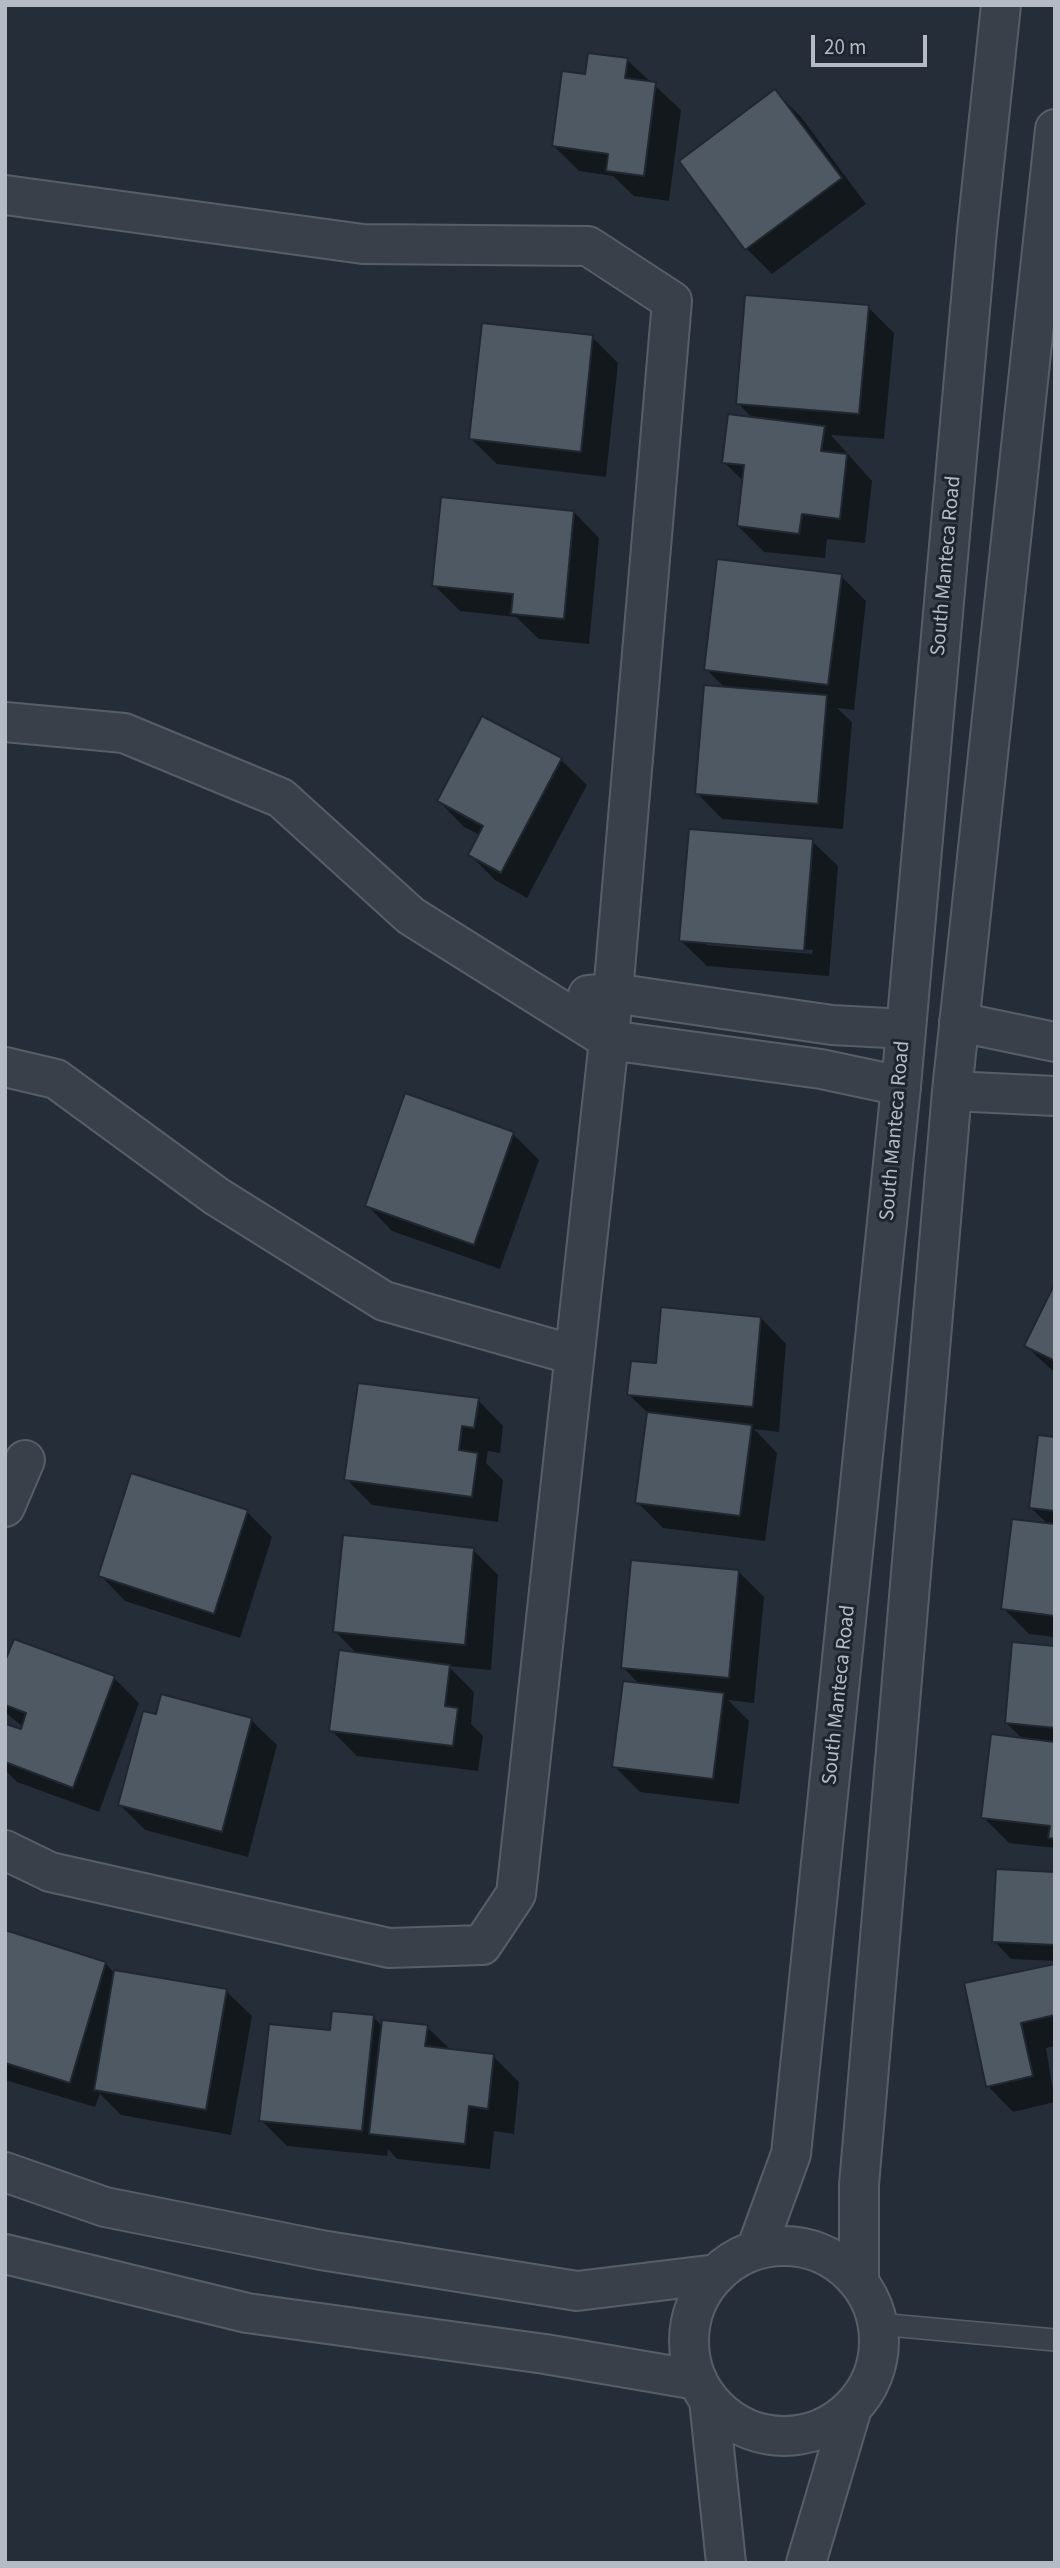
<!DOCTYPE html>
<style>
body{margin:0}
#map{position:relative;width:1060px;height:2568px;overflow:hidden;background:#252e38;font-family:"Source Sans 3",sans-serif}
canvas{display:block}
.frame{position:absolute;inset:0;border:7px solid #b4bbc5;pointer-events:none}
.scale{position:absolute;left:811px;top:35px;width:116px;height:32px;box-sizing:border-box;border:4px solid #b4bbc5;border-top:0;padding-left:9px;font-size:21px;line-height:24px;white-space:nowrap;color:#b4bbc5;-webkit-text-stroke:5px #1e252e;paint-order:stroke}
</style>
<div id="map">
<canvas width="1060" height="2568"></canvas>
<div class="frame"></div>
<div class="scale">20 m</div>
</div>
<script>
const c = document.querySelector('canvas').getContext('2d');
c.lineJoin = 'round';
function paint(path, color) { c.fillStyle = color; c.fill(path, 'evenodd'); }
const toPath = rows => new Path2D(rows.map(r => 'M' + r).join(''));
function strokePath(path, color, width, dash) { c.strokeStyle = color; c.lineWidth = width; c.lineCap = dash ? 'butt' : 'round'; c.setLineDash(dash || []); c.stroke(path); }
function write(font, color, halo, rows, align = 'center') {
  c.font = font + ' "Source Sans 3",sans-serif'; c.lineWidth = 6; c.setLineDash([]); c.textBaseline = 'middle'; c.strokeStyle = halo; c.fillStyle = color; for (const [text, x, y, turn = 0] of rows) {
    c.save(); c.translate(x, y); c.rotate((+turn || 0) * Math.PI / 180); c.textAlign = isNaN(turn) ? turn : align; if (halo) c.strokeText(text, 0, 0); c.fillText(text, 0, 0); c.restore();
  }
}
const shadow = toPath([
 [627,60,681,110,669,201,634,196,613,176,579,171,554,146,587,76],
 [775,91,801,117,866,204,772,274,747,249],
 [868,307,894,333,884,439,831,435,872,481,865,543,827,539,825,558,764,552,738,526,744,482,724,462,753,419,738,403],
 [592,337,618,363,606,477,497,464,471,439],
 [574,512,599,538,589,644,539,639,516,617,460,611,434,585],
 [841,576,866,601,854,710,837,708,852,722,843,829,722,819,697,793,725,688,706,669],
 [561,760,587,785,527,898,495,880,470,855,480,835,464,827,439,801],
 [812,841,838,866,829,976,707,966,681,941],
 [706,942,813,950,812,954,706,945],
 [513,1134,539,1160,500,1269,392,1231,367,1205],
 [1055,1287,1055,1373,1026,1346],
 [761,1318,786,1344,779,1432,754,1429,777,1453,765,1541,663,1528,637,1502,649,1414,629,1395],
 [478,1400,503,1426,500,1453,488,1451,486,1463,503,1480,498,1522,372,1505,346,1479],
 [1055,1439,1055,1637,1029,1634,1003,1608,1049,1525,1031,1508],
 [247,1512,272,1537,240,1638,125,1601,100,1575],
 [473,1550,498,1575,491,1670,448,1666,474,1692,471,1724,483,1736,478,1771,357,1756,331,1730,358,1655,335,1631],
 [739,1572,764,1597,754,1703,728,1700,749,1721,739,1804,640,1792,614,1766,640,1685,623,1667],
 [1055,1648,1055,1848,1009,1843,983,1817,1024,1740,1006,1723],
 [5,1666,114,1678,139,1703,99,1812,17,1782,5,1770,7,1726,22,1731,23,1727,5,1712],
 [157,1717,251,1720,277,1745,248,1857,145,1830,120,1805],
 [1055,1874,1055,1961,1011,1959,994,1941],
 [5,1932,106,1964,115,1974,226,1991,252,2016,231,2135,121,2115,100,2094,95,2107,5,2080],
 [1055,1966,1055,2046,1046,2048,1055,2102,1013,2112,988,2086,966,1985],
 [373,2017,383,2027,427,2027,452,2051,493,2056,519,2082,514,2134,494,2131,490,2169,397,2159,388,2149,387,2156,287,2146,261,2120,331,2032]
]);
const building = toPath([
 [588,53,628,58,625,78,656,82,644,176,606,171,608,154,552,146,562,71,585,74,588,53],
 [775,89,842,178,745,250,679,161,775,89],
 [745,295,869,305,859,414,736,404,745,295],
 [482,323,593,335,581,452,469,439,482,323],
 [728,414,825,426,821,451,847,454,840,519,802,514,799,534,737,526,744,465,722,463,728,414],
 [441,497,574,511,564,619,511,614,513,594,432,586,441,497],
 [717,559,842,574,828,685,704,670,717,559],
 [704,685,827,695,818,804,695,794,704,685],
 [482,716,562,758,501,873,468,855,483,826,437,801,482,716],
 [689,829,813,839,804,951,679,941,689,829],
 [405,1093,514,1132,474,1245,365,1206,405,1093],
 [1055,1283,1055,1361,1024,1346,1055,1283],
 [661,1307,761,1317,753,1407,627,1395,631,1361,656,1363,661,1307],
 [358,1383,479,1398,474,1428,462,1426,459,1450,478,1453,472,1497,344,1480,358,1383],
 [647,1412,752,1425,740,1516,635,1503,647,1412],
 [1038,1435,1055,1437,1055,1511,1029,1508,1038,1435],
 [131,1473,248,1510,214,1614,98,1576,131,1473],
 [1012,1519,1055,1524,1055,1616,1001,1609,1012,1519],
 [343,1535,474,1548,465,1645,333,1632,343,1535],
 [631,1560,739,1570,729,1678,621,1668,631,1560],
 [14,1639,115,1676,73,1788,5,1762,6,1724,21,1729,26,1713,5,1705,5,1661,14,1639],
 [1012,1642,1055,1646,1055,1728,1005,1723,1012,1642],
 [339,1650,450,1665,445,1706,458,1708,453,1746,329,1731,339,1650],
 [623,1681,724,1693,713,1779,612,1767,623,1681],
 [161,1694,252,1718,222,1832,118,1805,143,1711,156,1714,161,1694],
 [991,1734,1055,1742,1055,1839,1048,1838,1050,1826,981,1818,991,1734],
 [996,1869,1055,1872,1055,1945,992,1942,996,1869],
 [5,1930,106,1962,70,2083,5,2063,5,1930],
 [1055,1964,1055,2015,1021,2023,1033,2076,986,2087,964,1983,1055,1964],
 [114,1970,227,1989,206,2110,94,2090,114,1970],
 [332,2011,374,2015,362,2131,259,2121,269,2024,330,2030,332,2011],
 [382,2020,428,2025,425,2046,494,2054,488,2109,469,2106,465,2144,369,2134,382,2020]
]);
const service = toPath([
 [878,2324,1055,2340]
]);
const minor = toPath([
 [5,195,363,244,588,246,672,301,609,1040,516,1894,482,1945,389,1948,50,1872,5,1850],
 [5,722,124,733,281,798,411,916,609,1040,821,1069,901,1086],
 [588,995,613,993,832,1025,906,1029],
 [5,1067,56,1079,216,1196,384,1301,574,1355],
 [5,1507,25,1460],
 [5,2172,105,2207,321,2250,577,2291,717,2274],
 [5,2254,247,2313,545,2354,697,2380]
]);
const tertiary = toPath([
 [959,1022,1055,1042],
 [952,1091,1055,1096],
 '689 2341a95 95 0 1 1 190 0a95 95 0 1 1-190 0Z',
 [756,2250,791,2154,901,1086,977,231,1001,5],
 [859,2282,859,2185,952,1091,1055,129],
 [709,2400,726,2563],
 [806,2563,852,2408]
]);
const streetNames = [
 ["South Manteca Road",947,566,-85],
 ["South Manteca Road",896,1131,-85],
 ["South Manteca Road",840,1695,-84]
];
paint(shadow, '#0007');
paint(building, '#4e5964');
strokePath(building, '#202730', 2);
strokePath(service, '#575e67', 24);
strokePath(minor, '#575e67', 42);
strokePath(tertiary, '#575e67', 42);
strokePath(service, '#394049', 21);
strokePath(minor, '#394049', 38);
strokePath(tertiary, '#394049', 38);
write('21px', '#b4bbc5', '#1e252e', streetNames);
</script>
